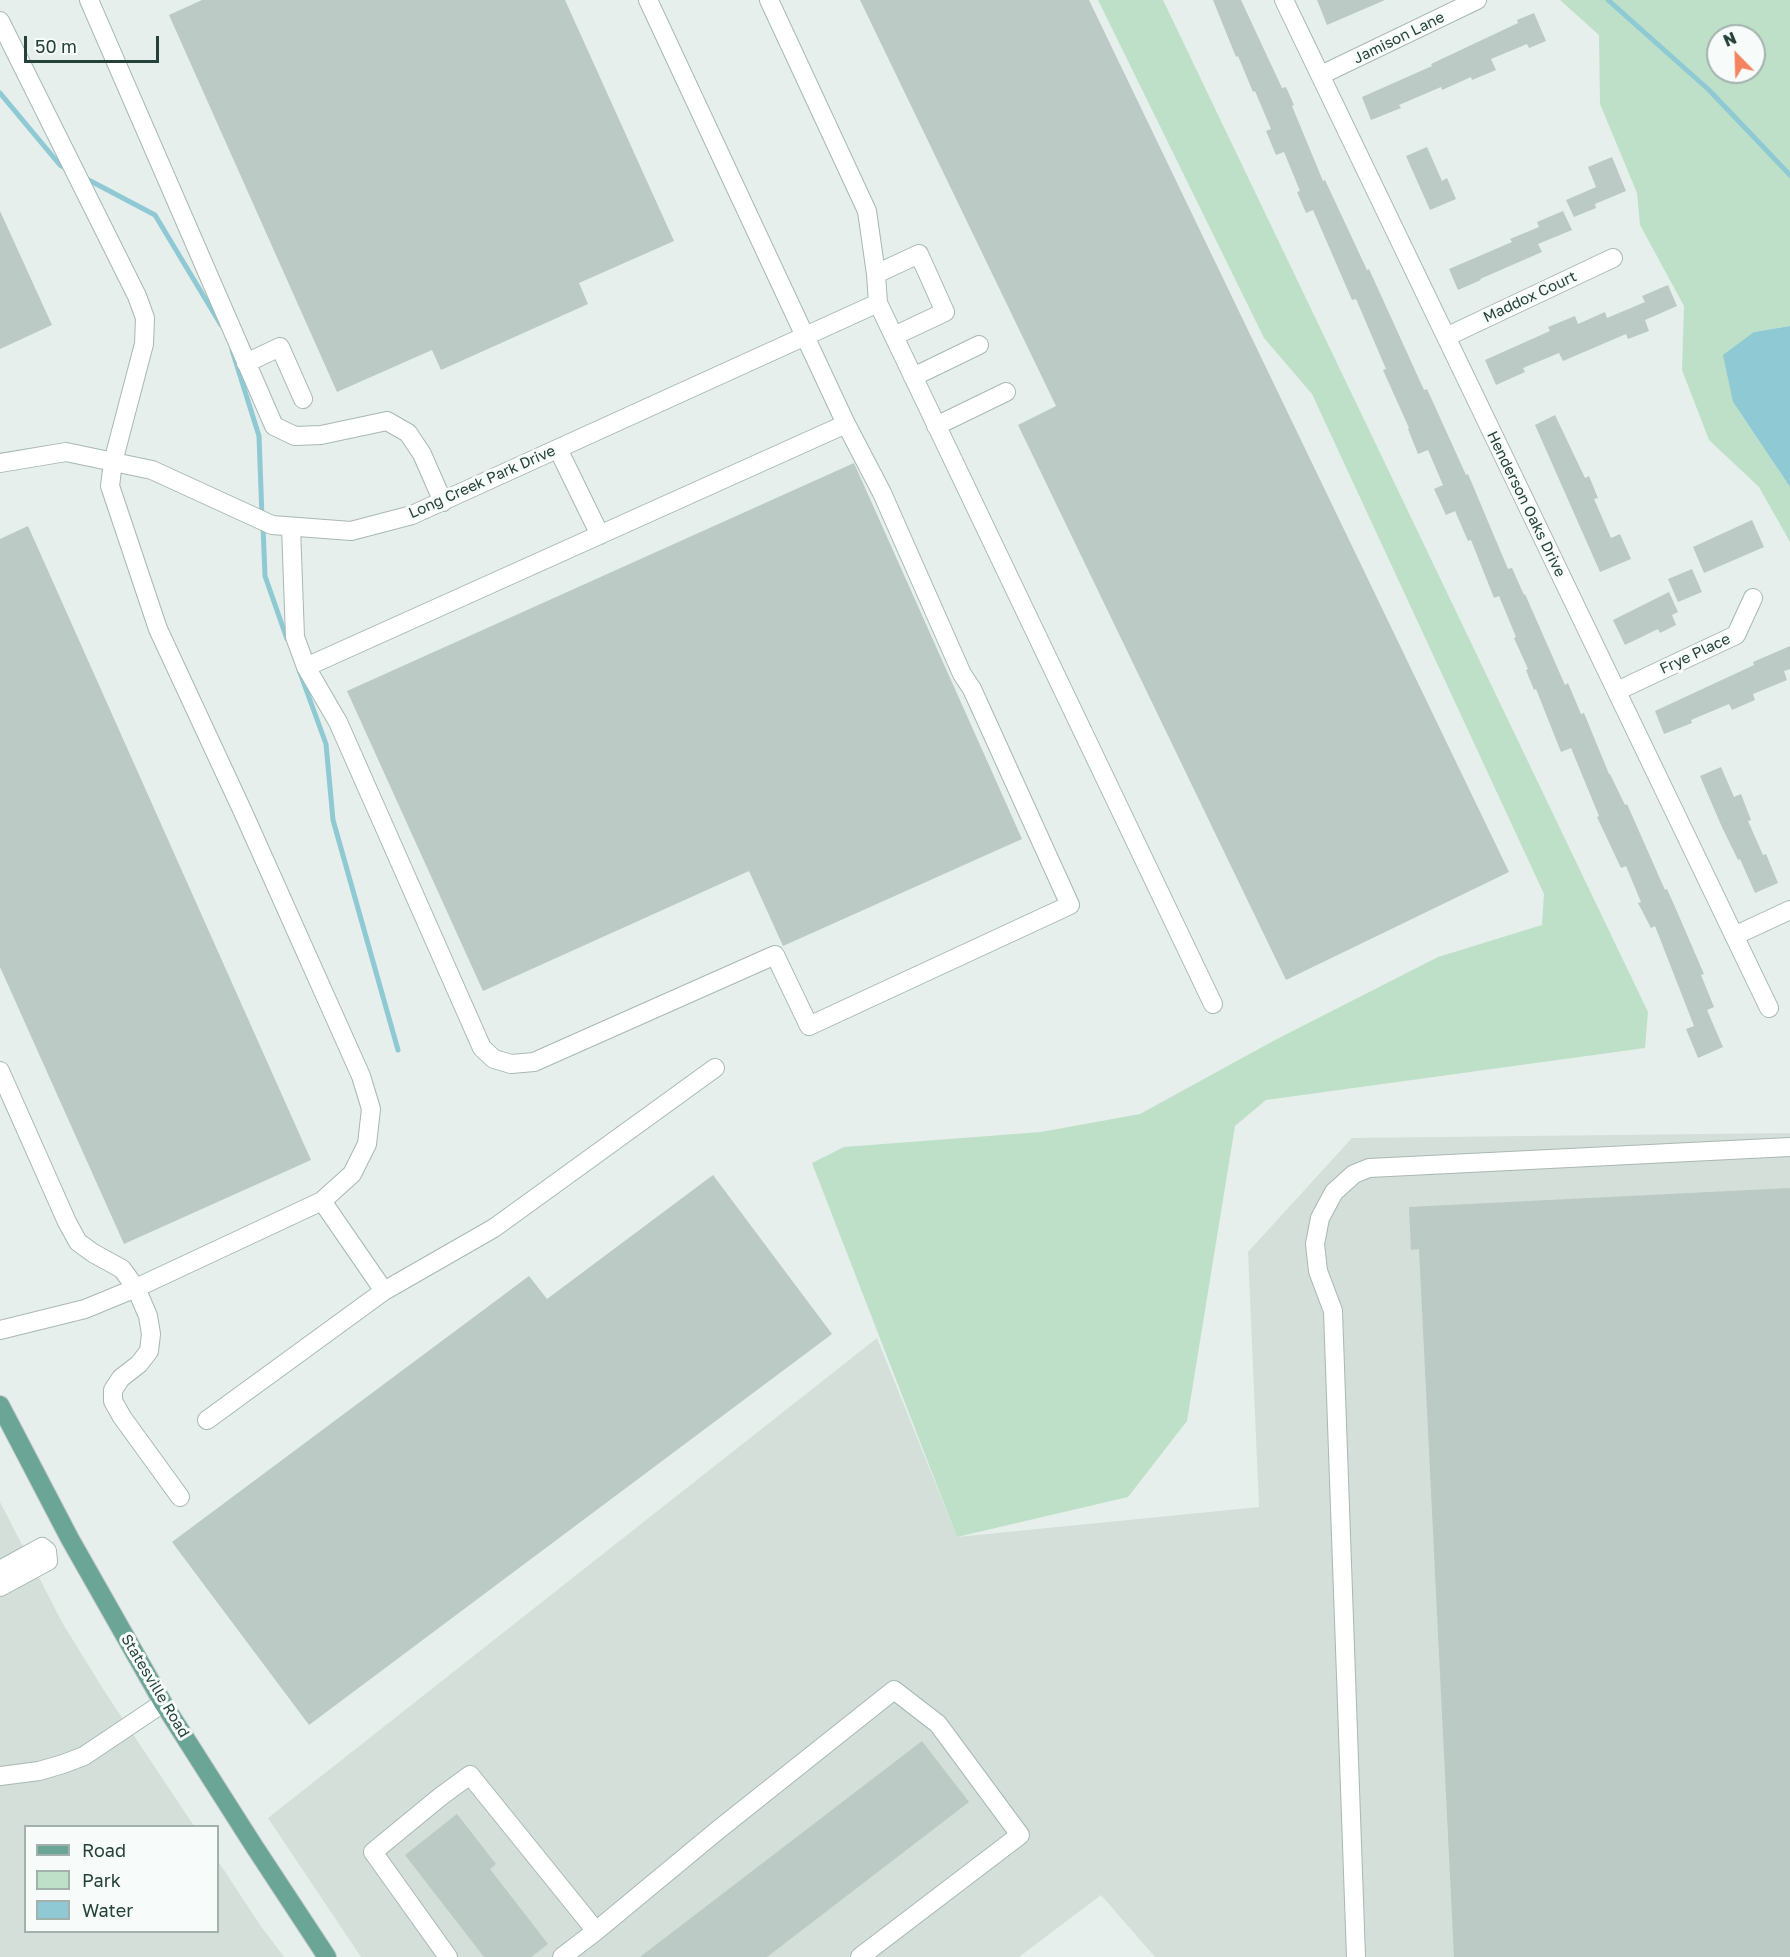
<!DOCTYPE html>
<style>
body{margin:0}
#map{position:relative;width:1790px;height:1957px;overflow:hidden;background:#e6efeb;font-family:"Golos Text",sans-serif}
canvas{display:block}
.legend{position:absolute;left:24px;top:1825px;width:195px;height:108px;box-sizing:border-box;background:#f7fbf9;border:2px solid #a3b1ad;margin:0;padding:8px 10px;list-style:none;font-size:18px;color:#24423a}
.legend li{display:flex;align-items:center;gap:12px;height:30px}
.legend b{width:30px;border:2px solid #a3b1ad}
.north{position:absolute;left:1706px;top:24px;width:60px;height:60px;box-sizing:border-box;background:#f7fbf9;border:2px solid #a3b1ad;border-radius:50%;rotate:337deg;font-size:16px;font-weight:700;line-height:24px;text-align:center;color:#24423a}
.north::after{content:'';display:block;margin:auto;width:21px;height:27px;background:#f4845f;clip-path:polygon(50% 0,100% 100%,50% 72%,0 100%)}
.scale{position:absolute;left:24px;top:36px;width:135px;height:27px;box-sizing:border-box;border:3px solid #24423a;border-top:0;padding-left:8px;font-size:18px;line-height:21px;white-space:nowrap;color:#24423a;-webkit-text-stroke:4px #f7fbf9;paint-order:stroke}
</style>
<div id="map">
<canvas width="1790" height="1957"></canvas>
<ul class="legend">
<li><b style="height:8px;background:#6aa596"></b>Road</li>
<li><b style="height:16px;background:#bfe0c8"></b>Park</li>
<li><b style="height:16px;background:#8ec9d4"></b>Water</li>
</ul>
<div class="north">N</div>
<div class="scale">50 m</div>
</div>
<script>
const c = document.querySelector('canvas').getContext('2d');
c.lineJoin = 'round';
function paint(path, color) { c.fillStyle = color; c.fill(path, 'evenodd'); }
const toPath = rows => new Path2D(rows.map(r => 'M' + r).join(''));
function strokePath(path, color, width, dash) { c.strokeStyle = color; c.lineWidth = width; c.lineCap = dash ? 'butt' : 'round'; c.setLineDash(dash || []); c.stroke(path); }
function write(font, color, halo, rows, align = 'center') {
  c.font = font + ' "Golos Text",sans-serif'; c.lineWidth = 6; c.setLineDash([]); c.textBaseline = 'middle'; c.strokeStyle = halo; c.fillStyle = color; for (const [text, x, y, turn = 0] of rows) {
    c.save(); c.translate(x, y); c.rotate((+turn || 0) * Math.PI / 180); c.textAlign = isNaN(turn) ? turn : align; if (halo) c.strokeText(text, 0, 0); c.fillText(text, 0, 0); c.restore();
  }
}
const built = toPath([
 [1790,1133,1790,1957,1155,1957,1101,1895,1019,1957,361,1957,268,1818,877,1338,957,1537,1259,1507,1248,1252,1352,1138],
 [0,1502,63,1624,105,1692,194,1826,26,1826,26,1932,218,1932,218,1861,260,1925,284,1957,0,1957]
]);
const green = toPath([
 [1098,0,1163,0,1648,1012,1645,1048,1266,1100,1235,1126,1187,1421,1128,1497,957,1537,812,1163,844,1147,1041,1132,1140,1114,1275,1040,1438,957,1542,925,1544,894,1312,394,1264,338],
 [1560,0,1790,0,1790,326,1754,332,1733,402,1790,487,1790,542,1759,487,1709,440,1682,370,1684,306,1640,225,1637,193,1600,104,1599,35],
 [1718,36,1754,36,1754,72,1718,72]
]);
const water = toPath([
 [1790,326,1790,487,1733,402,1723,355,1754,332]
]);
const stream = toPath([
 [1608,0,1709,90,1790,175],
 [0,93,60,165,67,169],
 [83,177,155,215,221,325],
 [232,350,259,436,262,517],
 [263,526,265,576,287,639],
 [299,670,326,744,333,820,398,1050]
]);
const building = toPath([
 [202,0,565,0,674,241,579,283,588,304,441,370,432,350,337,392,169,15],
 [860,0,1089,0,1509,872,1286,980,1018,425,1056,406],
 [1213,0,1241,0,1282,88,1286,87,1294,105,1292,106,1323,181,1325,180,1367,270,1369,269,1424,390,1427,389,1466,475,1468,474,1508,569,1512,568,1524,595,1525,594,1565,685,1568,683,1581,714,1584,713,1609,774,1610,774,1625,805,1627,804,1665,890,1667,889,1675,907,1704,974,1701,975,1714,1007,1707,1010,1723,1047,1698,1058,1686,1029,1694,1026,1655,926,1651,928,1638,903,1641,902,1626,866,1621,868,1597,817,1599,816,1571,748,1561,752,1536,689,1534,690,1526,670,1528,669,1514,638,1516,637,1499,596,1494,598,1471,540,1468,541,1455,511,1446,515,1434,489,1443,485,1428,450,1418,454,1408,429,1409,428,1383,370,1386,369,1356,299,1352,300,1313,210,1306,213,1297,192,1300,191,1284,152,1276,155,1266,131,1271,129,1255,91,1253,92,1238,56,1236,57],
 [1317,0,1385,0,1327,25],
 [1534,13,1546,41,1529,48,1527,44,1491,59,1496,70,1472,80,1471,77,1442,90,1441,87,1399,105,1401,108,1371,120,1362,97,1432,66,1431,64,1518,23,1517,20],
 [1427,147,1442,181,1447,178,1456,199,1430,210,1406,156],
 [1612,157,1626,191,1595,204,1596,208,1574,217,1566,200,1596,187,1588,167],
 [0,211,52,325,0,349],
 [1563,211,1572,230,1538,244,1542,252,1480,279,1481,280,1458,290,1449,269,1512,242,1510,239,1539,227,1537,222],
 [1668,285,1677,306,1645,320,1649,331,1628,339,1626,334,1563,361,1559,353,1523,368,1525,372,1496,385,1485,360,1550,331,1548,327,1575,316,1578,324,1605,312,1607,318,1645,302,1642,296],
 [1555,415,1585,478,1589,476,1598,498,1594,499,1611,538,1620,534,1631,559,1600,572,1535,425],
 [854,463,1022,839,783,946,749,871,483,991,347,691],
 [1752,520,1764,547,1704,573,1693,547],
 [28,526,311,1160,124,1244,0,967,0,539],
 [1692,569,1702,592,1678,602,1668,579],
 [1669,592,1678,612,1672,615,1676,625,1660,633,1658,629,1625,645,1613,620],
 [1790,646,1790,669,1784,671,1787,680,1753,694,1755,700,1732,710,1729,704,1691,720,1692,723,1664,734,1655,711,1754,665,1753,662],
 [1721,767,1734,797,1741,794,1751,820,1748,821,1763,855,1766,854,1778,883,1755,893,1740,859,1738,860,1721,825,1700,776],
 [713,1175,832,1334,309,1725,172,1542,529,1276,547,1299],
 [1790,1188,1790,1957,1454,1957,1419,1249,1411,1250,1409,1207],
 [922,1741,969,1802,767,1957,640,1957],
 [457,1814,496,1864,490,1869,548,1944,531,1957,484,1957,405,1855]
]);
const minor = toPath([
 [89,0,274,426,295,436,321,435,387,421,408,433,422,454,443,502],
 [769,0,867,211,876,274,878,303,1213,1004],
 [1284,0,1769,1008],
 [0,21,137,296,145,318,144,344,113,462,110,486,158,629,243,812,361,1076,371,1109,367,1144,352,1174,322,1201,136,1288,148,1316,151,1334,149,1351,139,1364,121,1378,113,1390,113,1401,122,1417,180,1497],
 [1321,75,1477,0],
 [876,274,919,254,945,312,894,336],
 [1446,337,1613,258],
 [246,363,280,347,303,399],
 [913,377,979,345],
 [936,426,1006,392],
 [558,449,600,535],
 [0,463,66,452,152,470,272,525,351,531,412,515,878,303],
 [291,527,295,637,306,667,846,424,648,0],
 [306,667,338,722,482,1048,494,1059,511,1064,534,1062,775,955,809,1026,1070,905,972,689,962,674,882,493,846,424],
 [1617,691,1736,635,1753,598],
 [1734,936,1790,910],
 [0,1071,67,1222,78,1242,93,1253,122,1269,136,1288,85,1309,0,1330],
 [384,1291,494,1228,715,1068],
 [207,1420,384,1291,322,1201],
 [0,1570,42,1547,47,1551],
 [0,1587,48,1561,47,1551],
 [0,1776,39,1771,63,1764,84,1756,163,1703],
 [596,1931,718,1830,894,1690,938,1724,1020,1835,860,1957],
 [448,1957,373,1852,440,1797,470,1775,596,1931,562,1957],
 [1356,1957,1333,1311,1318,1271,1315,1244,1320,1218,1334,1192,1354,1174,1369,1168,1790,1147]
]);
const major = toPath([
 [0,1405,70,1539,163,1703,254,1846,327,1957]
]);
const streetNames = [
 ["Jamison Lane",1399,38,-26],
 ["Maddox Court",1530,297,-25],
 ["Long Creek Park Drive",482,482,-24],
 ["Henderson Oaks Drive",1526,504,64],
 ["Frye Place",1695,654,-25],
 ["Statesville Road",155,1686,59]
];
paint(built, '#d4dfda');
paint(green, '#bfe0c8');
paint(water, '#8ec9d4');
strokePath(stream, '#8ec9d4', 5);
paint(building, '#bbcac4');
strokePath(minor, '#a8b8b2', 20);
strokePath(major, '#c2cac8', 20);
strokePath(minor, '#fff', 18);
strokePath(major, '#6aa596', 18);
write('15px', '#24423a', '#f7fbf9', streetNames);
</script>
